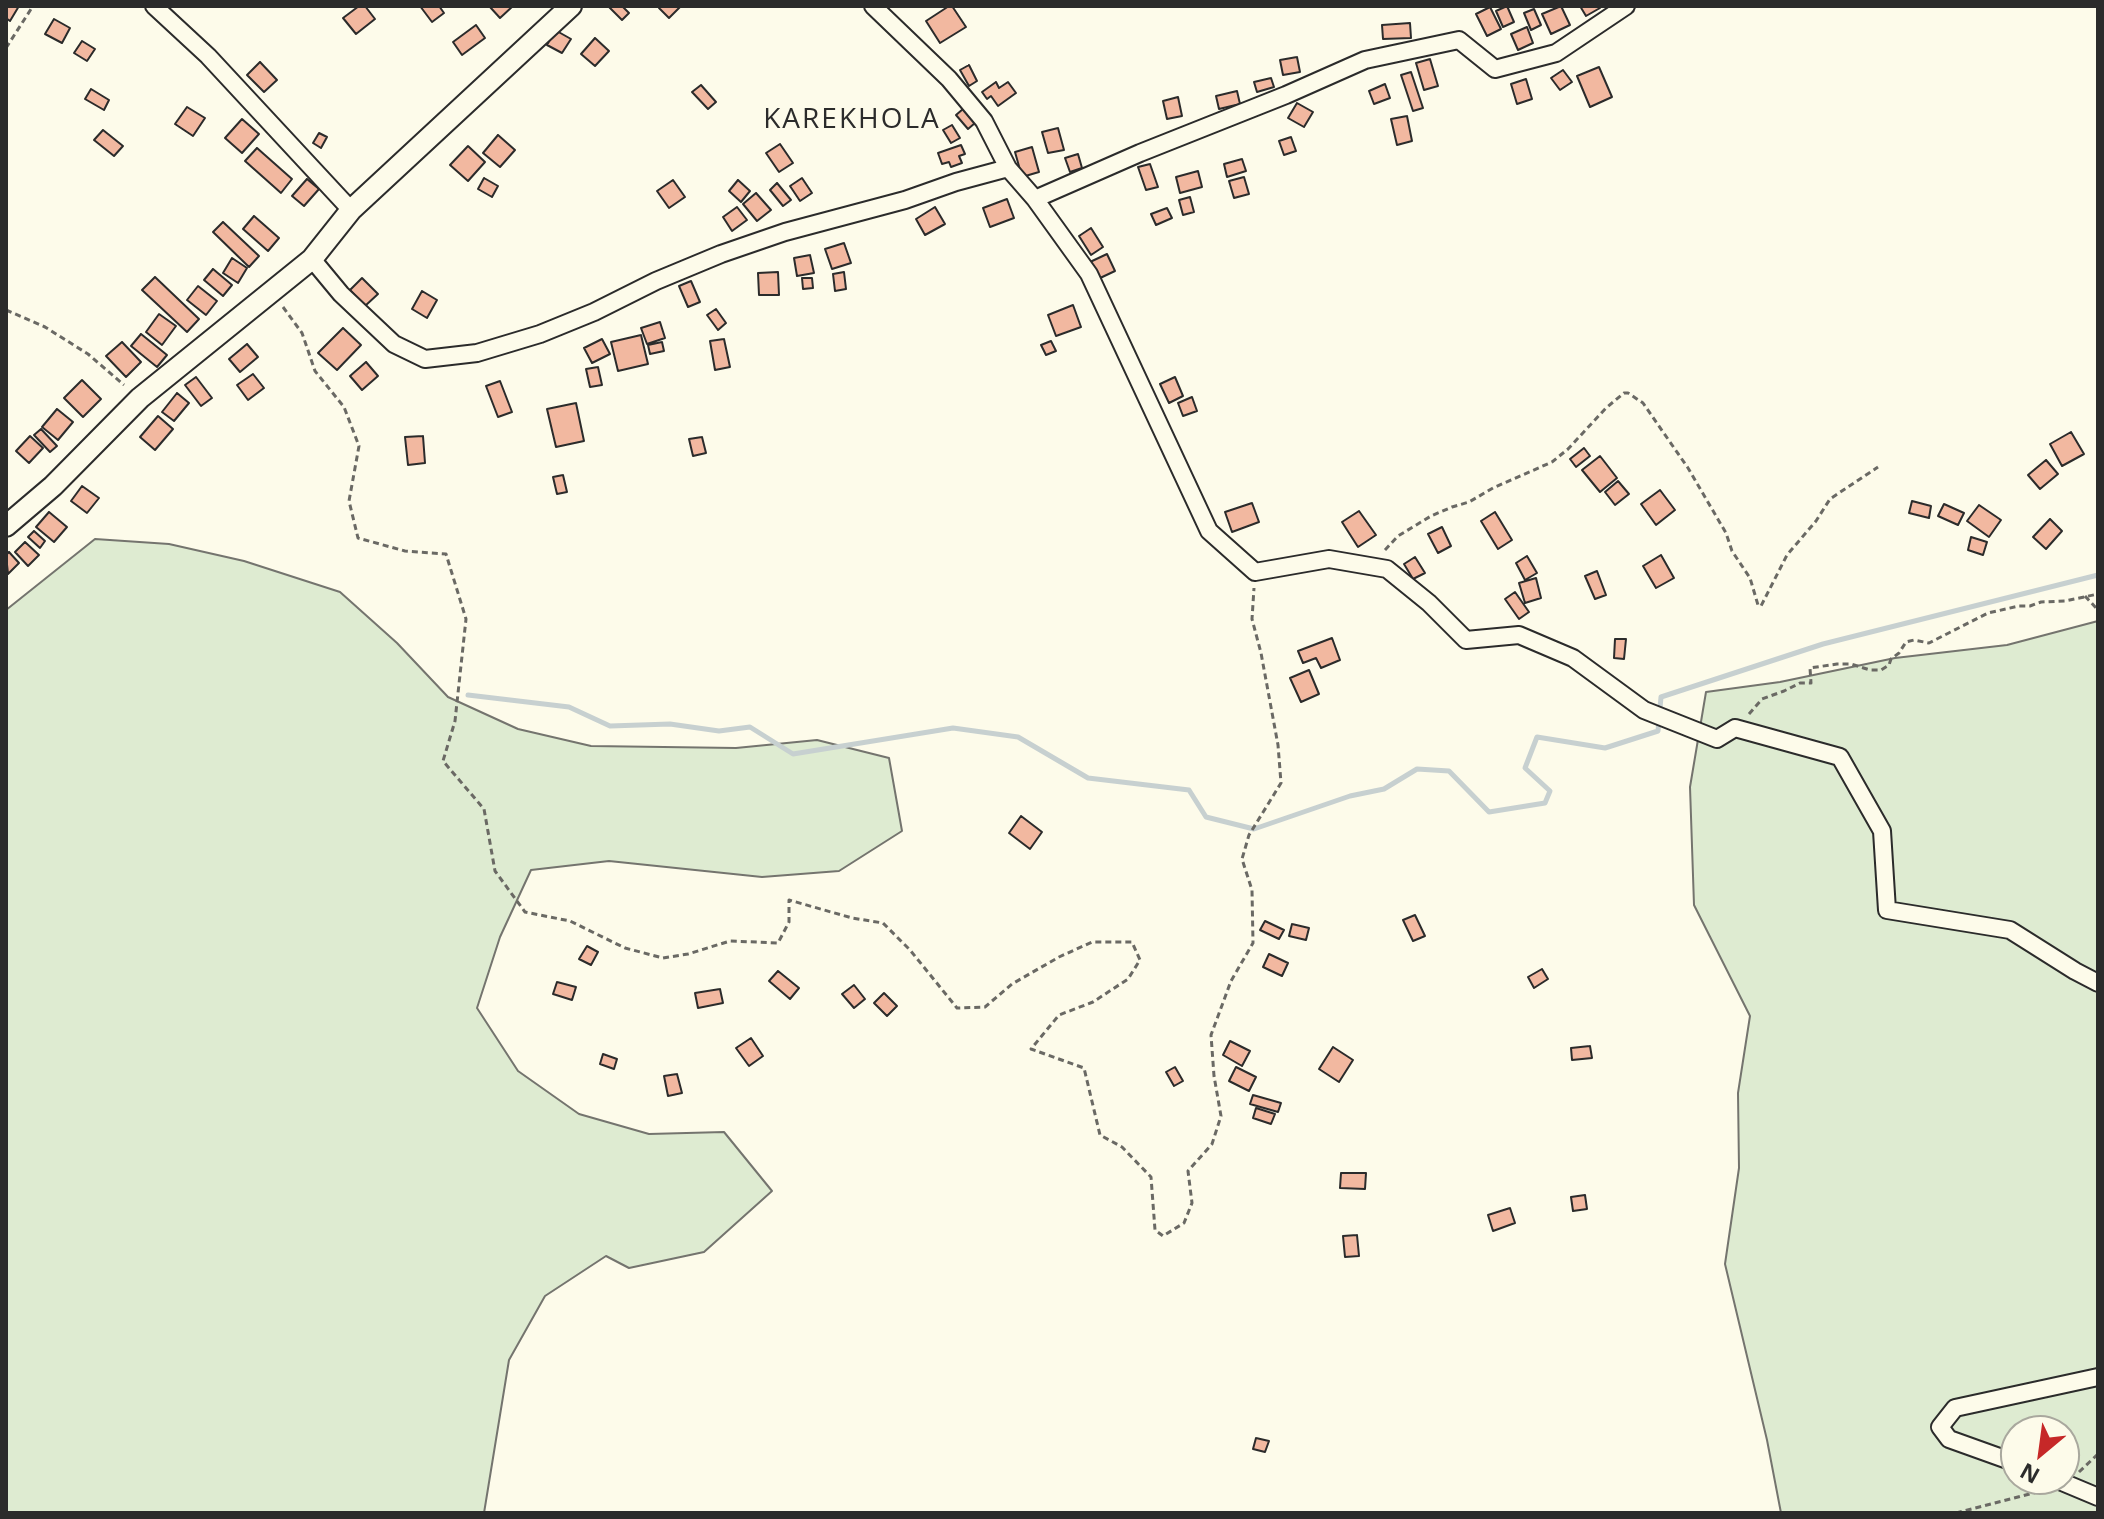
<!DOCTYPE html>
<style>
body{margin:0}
#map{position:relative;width:2104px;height:1519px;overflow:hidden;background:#fdfbea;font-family:"Open Sans",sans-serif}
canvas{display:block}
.frame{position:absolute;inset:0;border:8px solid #2b2b2b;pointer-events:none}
.north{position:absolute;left:2000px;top:1415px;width:80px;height:80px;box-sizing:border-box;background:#fdfbea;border:2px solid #a9a89e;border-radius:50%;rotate:209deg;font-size:22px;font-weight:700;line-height:32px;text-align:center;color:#2b2b2b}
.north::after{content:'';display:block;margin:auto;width:28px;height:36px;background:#c62828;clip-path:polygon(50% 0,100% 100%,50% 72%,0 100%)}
</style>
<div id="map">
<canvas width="2104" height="1519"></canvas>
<div class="frame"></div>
<div class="north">N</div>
</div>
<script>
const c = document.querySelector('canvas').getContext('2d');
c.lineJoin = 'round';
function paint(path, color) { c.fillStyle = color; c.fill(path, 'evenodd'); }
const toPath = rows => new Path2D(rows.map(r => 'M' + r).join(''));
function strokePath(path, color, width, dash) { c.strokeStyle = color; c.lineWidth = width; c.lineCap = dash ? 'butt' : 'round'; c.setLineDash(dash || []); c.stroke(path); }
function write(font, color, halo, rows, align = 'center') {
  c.font = font + ' "Open Sans",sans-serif'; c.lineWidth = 6; c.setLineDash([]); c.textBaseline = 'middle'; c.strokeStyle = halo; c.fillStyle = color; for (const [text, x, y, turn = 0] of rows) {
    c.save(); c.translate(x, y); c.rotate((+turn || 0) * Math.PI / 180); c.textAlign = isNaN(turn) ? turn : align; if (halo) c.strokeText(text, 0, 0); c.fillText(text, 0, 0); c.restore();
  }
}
const green = toPath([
 [95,539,169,544,244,561,340,592,397,643,448,697,518,729,591,746,736,748,817,740,889,758,902,831,839,871,762,877,609,861,531,870,500,937,477,1008,518,1071,579,1114,649,1134,724,1132,772,1191,704,1252,629,1268,606,1256,545,1296,509,1360,484,1513,6,1513,6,610,95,539],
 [2098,621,2098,1513,1781,1513,1767,1440,1725,1264,1739,1168,1738,1093,1750,1016,1694,905,1690,787,1706,692,1780,682,1895,658,2007,645,2098,621],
 [2016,1431,2064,1431,2064,1479,2016,1479,2016,1431]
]);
const stream = toPath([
 [468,695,569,707,610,726,670,724,719,731,750,727,793,754,953,728,1018,737,1088,778,1189,790,1206,817,1254,829,1350,796,1384,789,1417,769,1449,771,1489,812,1545,803,1550,791,1525,768,1537,737,1605,748,1658,731,1661,697,1823,644,2098,575]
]);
const building = toPath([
 [6,6,19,6,10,21,6,18,6,6],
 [359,6,365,6,375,19,356,34,343,18,359,6],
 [420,6,439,6,444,13,432,22,420,6],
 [492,6,513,6,500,18,490,7,492,6],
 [608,6,622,6,629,13,622,20,608,6],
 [661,6,681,6,669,18,659,8,661,6],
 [949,6,952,6,966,27,940,43,926,21,949,6],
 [1507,6,1514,22,1503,27,1496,11,1507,6],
 [1561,6,1570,25,1551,34,1542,14,1561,6],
 [1580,6,1599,6,1600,8,1586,16,1580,6],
 [1490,7,1501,29,1487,36,1476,14,1490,7],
 [1534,9,1541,25,1531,30,1524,13,1534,9],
 [54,19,70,28,62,43,45,34,54,19],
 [1410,23,1411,38,1383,39,1382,25,1410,23],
 [476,25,485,38,462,55,453,42,476,25],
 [1527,27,1533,43,1518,50,1511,34,1527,27],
 [555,30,571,39,562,53,547,45,555,30],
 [595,38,609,51,595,66,581,54,595,38],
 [82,41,95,49,87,61,74,53,82,41],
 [1297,57,1300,72,1283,75,1280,60,1297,57],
 [1430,59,1438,86,1424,90,1416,63,1430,59],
 [260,62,277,80,264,92,247,75,260,62],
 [969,65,977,81,969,86,960,70,969,65],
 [1599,67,1612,97,1590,107,1577,76,1599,67],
 [1563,70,1572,82,1560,90,1551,78,1563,70],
 [1411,72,1423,108,1413,111,1401,75,1411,72],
 [1271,78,1274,87,1257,92,1254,82,1271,78],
 [1526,79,1532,99,1517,104,1511,84,1526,79],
 [996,82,999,88,1008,82,1016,93,998,106,991,96,987,99,982,92,996,82],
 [1385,84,1390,98,1374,104,1369,91,1385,84],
 [701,85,716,102,708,109,692,92,701,85],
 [91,89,109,100,104,110,85,99,91,89],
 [1237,91,1240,104,1219,109,1216,96,1237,91],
 [1178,97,1182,116,1167,119,1163,101,1178,97],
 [1297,103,1313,112,1304,127,1288,118,1297,103],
 [187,107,205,118,193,136,175,124,187,107],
 [963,109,975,123,968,129,956,115,963,109],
 [1407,116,1412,141,1397,145,1391,119,1407,116],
 [242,119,259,134,242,153,225,138,242,119],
 [952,125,960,138,951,143,943,130,952,125],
 [1058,128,1064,150,1048,153,1042,132,1058,128],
 [103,130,123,146,114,156,94,140,103,130],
 [319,133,327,137,321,148,313,143,319,133],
 [498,135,515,150,500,167,483,153,498,135],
 [1291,137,1296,151,1284,155,1279,141,1291,137],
 [780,144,793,163,779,172,766,153,780,144],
 [961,145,965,154,959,156,962,163,951,167,949,162,942,164,938,153,961,145],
 [468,146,485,162,468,181,450,165,468,146],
 [1032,147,1039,172,1022,177,1015,152,1032,147],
 [257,148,292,179,281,193,245,161,257,148],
 [1078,154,1082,168,1070,172,1065,158,1078,154],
 [1242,159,1246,171,1227,177,1224,164,1242,159],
 [1150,164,1158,187,1146,190,1138,167,1150,164],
 [1198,171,1202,187,1180,193,1176,177,1198,171],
 [1244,177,1249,194,1234,198,1229,181,1244,177],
 [484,178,498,186,492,197,478,189,484,178],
 [802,178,812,193,800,201,790,186,802,178],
 [307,179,319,189,304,206,292,196,307,179],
 [673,180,685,197,669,208,657,191,673,180],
 [738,180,750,191,741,202,729,191,738,180],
 [777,183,791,200,783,206,770,190,777,183],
 [756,193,771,210,757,221,743,204,756,193],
 [1190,197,1194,212,1183,215,1179,200,1190,197],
 [1007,199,1014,218,990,227,983,208,1007,199],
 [737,207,747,220,732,231,723,217,737,207],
 [935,207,945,224,925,235,916,219,935,207],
 [1167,208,1172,218,1156,225,1151,214,1167,208],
 [254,216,279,238,268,251,243,229,254,216],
 [223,222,259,256,249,267,213,232,223,222],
 [1091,228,1103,247,1091,255,1079,236,1091,228],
 [844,243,851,263,832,269,825,249,844,243],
 [1107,254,1115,271,1098,279,1090,262,1107,254],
 [810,255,814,273,797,276,794,258,810,255],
 [232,258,247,268,238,283,223,273,232,258],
 [213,269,232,285,223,296,204,280,213,269],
 [778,272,779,295,759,295,758,273,778,272],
 [844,272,846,289,835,291,833,274,844,272],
 [155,277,199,319,187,332,142,290,155,277],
 [362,278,378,294,365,306,350,290,362,278],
 [802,278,812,278,813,288,803,289,802,278],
 [691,281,700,302,688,307,679,286,691,281],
 [198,286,217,301,206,315,187,300,198,286],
 [422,291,437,300,427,318,412,309,422,291],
 [1073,305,1081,327,1056,336,1048,315,1073,305],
 [716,309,726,323,718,330,707,315,716,309],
 [159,314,176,326,162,345,146,332,159,314],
 [660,322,665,338,647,344,641,328,660,322],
 [343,328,361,345,337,370,318,353,343,328],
 [141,334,167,355,157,367,131,346,141,334],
 [641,335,648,364,618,371,611,342,641,335],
 [602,339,610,354,592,363,584,348,602,339],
 [724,339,730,367,715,370,710,341,724,339],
 [1051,341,1056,351,1046,355,1041,345,1051,341],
 [122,342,141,362,126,377,106,356,122,342],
 [662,342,664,351,650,354,648,345,662,342],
 [247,344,258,357,240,372,229,359,247,344],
 [366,362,378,376,362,390,350,376,366,362],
 [598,367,602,385,590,387,586,369,598,367],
 [253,374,264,388,248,400,237,385,253,374],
 [196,377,212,398,201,406,185,385,196,377],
 [1175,377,1183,396,1169,403,1160,384,1175,377],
 [82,380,101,399,83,417,64,398,82,380],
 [500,381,512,412,498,417,486,386,500,381],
 [177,393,189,403,174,421,162,412,177,393],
 [1192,397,1197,411,1183,416,1178,403,1192,397],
 [576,403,584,441,556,447,547,409,576,403],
 [57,409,73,422,58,440,42,427,57,409],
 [158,416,173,429,155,450,140,437,158,416],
 [41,429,57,446,50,452,34,435,41,429],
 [2071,432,2084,454,2062,466,2050,444,2071,432],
 [30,436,43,448,29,463,16,451,30,436],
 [423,436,425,463,408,465,405,437,423,436],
 [702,437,706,453,693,456,689,439,702,437],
 [1584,448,1590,456,1576,467,1570,459,1584,448],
 [1600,456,1617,478,1600,492,1582,470,1600,456],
 [2046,460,2058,474,2040,489,2028,475,2046,460],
 [563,475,567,492,557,494,553,477,563,475],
 [1618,481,1629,494,1615,505,1605,492,1618,481],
 [82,486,99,498,87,513,71,501,82,486],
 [1660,490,1675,510,1656,525,1641,504,1660,490],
 [1912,501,1931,506,1929,518,1909,513,1912,501],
 [1252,503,1259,522,1232,532,1225,512,1252,503],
 [1944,504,1964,513,1958,525,1938,516,1944,504],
 [1979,505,2001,520,1989,537,1967,521,1979,505],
 [1359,511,1376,535,1358,547,1342,522,1359,511],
 [49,512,67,527,54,542,36,527,49,512],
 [1495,512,1512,540,1498,549,1481,521,1495,512],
 [2050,519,2062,531,2046,549,2033,537,2050,519],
 [1442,527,1451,546,1438,553,1428,534,1442,527],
 [34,531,45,541,40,548,28,537,34,531],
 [1971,537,1987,542,1983,555,1968,550,1971,537],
 [25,542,39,555,28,566,15,552,25,542],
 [9,552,19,563,8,574,6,555,9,552],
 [1661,555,1674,578,1656,588,1643,566,1661,555],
 [1527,556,1537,573,1525,580,1516,563,1527,556],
 [1415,557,1425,573,1413,579,1404,564,1415,557],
 [1597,571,1606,595,1595,599,1585,576,1597,571],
 [1536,578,1541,598,1525,603,1519,583,1536,578],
 [1515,592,1529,612,1519,619,1505,599,1515,592],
 [1332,638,1340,660,1321,668,1316,658,1303,663,1298,651,1332,638],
 [1615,639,1626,639,1624,659,1614,658,1615,639],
 [1309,670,1319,694,1301,702,1290,678,1309,670],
 [1021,816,1042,832,1030,849,1009,833,1021,816],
 [1415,915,1425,936,1413,941,1403,920,1415,915],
 [1265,921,1284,930,1279,939,1260,930,1265,921],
 [1292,924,1309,928,1306,940,1289,936,1292,924],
 [587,946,598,952,591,965,579,959,587,946],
 [1269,954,1288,963,1282,976,1263,967,1269,954],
 [1542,969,1548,979,1534,988,1528,977,1542,969],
 [778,971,799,988,790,999,769,981,778,971],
 [557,982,576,987,572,1000,553,994,557,982],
 [854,985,865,999,854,1008,842,994,854,985],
 [720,989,723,1003,698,1008,695,993,720,989],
 [884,993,897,1006,887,1016,874,1003,884,993],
 [751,1038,763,1056,749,1066,736,1048,751,1038],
 [1230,1041,1250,1051,1242,1066,1223,1055,1230,1041],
 [1590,1046,1592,1058,1572,1060,1571,1048,1590,1046],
 [1333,1047,1353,1060,1339,1082,1319,1069,1333,1047],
 [603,1054,617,1059,614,1069,600,1064,603,1054],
 [1175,1067,1183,1081,1174,1086,1166,1072,1175,1067],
 [1236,1067,1256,1077,1249,1091,1229,1081,1236,1067],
 [677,1074,682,1093,668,1096,664,1076,677,1074],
 [1253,1095,1281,1103,1278,1112,1250,1104,1253,1095],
 [1256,1108,1275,1114,1271,1124,1253,1118,1256,1108],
 [1341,1173,1366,1173,1365,1189,1340,1188,1341,1173],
 [1585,1195,1587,1209,1573,1211,1571,1197,1585,1195],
 [1510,1208,1515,1223,1493,1231,1488,1215,1510,1208],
 [1357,1235,1359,1256,1345,1257,1343,1236,1357,1235],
 [1256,1438,1269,1441,1265,1452,1253,1449,1256,1438]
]);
const path = toPath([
 [6,48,33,6],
 [283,307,302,333,315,371,344,407,359,446,349,501,358,538,405,551,446,554,466,619,455,721,443,761,484,809,495,871,525,912,570,921,625,948,663,958,688,954,730,941,778,943,789,922,789,900,852,918,883,923,910,950,957,1008,985,1007,1012,984,1059,957,1092,942,1132,942,1140,960,1128,979,1093,1002,1059,1015,1031,1049,1084,1068,1100,1135,1122,1147,1151,1177,1155,1230,1163,1236,1184,1223,1192,1203,1188,1171,1212,1144,1221,1116,1214,1076,1211,1035,1231,981,1253,943,1252,890,1242,859,1249,835,1281,783,1278,745,1261,653,1252,619,1254,588],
 [6,310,45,327,88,354,124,385],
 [1385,550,1398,536,1431,516,1452,507,1469,502,1493,488,1552,462,1568,449,1606,408,1624,393,1628,393,1643,403,1688,468,1726,533,1732,551,1750,578,1758,605,1761,606,1787,555,1816,521,1830,499,1878,467],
 [2085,596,2098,610],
 [1749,714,1762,699,1784,691,1800,683,1811,683,1810,668,1837,664,1851,664,1870,670,1881,670,1889,665,1891,659,1899,653,1906,642,1914,640,1929,643,1988,613,2019,606,2030,606,2041,602,2065,601,2098,594],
 [2079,1472,2098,1454],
 [1956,1513,2045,1490]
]);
const minor = toPath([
 [154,6,208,56,351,210],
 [873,6,949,79,984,121,1008,168,1035,199,1089,274,1209,531,1255,572,1329,559,1387,569,1429,603,1466,640,1519,635,1573,658,1644,710,1717,739,1735,728,1840,757,1882,831,1887,910,2010,930,2075,971,2098,983],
 [1035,199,1140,153,1286,95,1365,60,1459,40,1495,69,1556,53,1626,6],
 [312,259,341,294,394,344,425,359,477,353,540,334,594,312,656,281,721,254,785,232,905,200,956,182,1008,168],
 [2016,1463,1949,1439,1940,1427,1955,1408,2098,1377],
 [2055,1479,2098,1497]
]);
const tertiary = toPath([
 [6,526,53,486,140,398,312,259,351,210,571,6]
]);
const quarterNames = [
 ["KAREKHOLA",852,120]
];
paint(green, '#deebd1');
strokePath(green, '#74746e', 2);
strokePath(stream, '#c7d0d0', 5);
paint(building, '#f2b8a0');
strokePath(building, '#2b2b2b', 2);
strokePath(minor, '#2b2b2b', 20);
strokePath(tertiary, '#2b2b2b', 24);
strokePath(path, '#6a6964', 3, [6, 4]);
strokePath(minor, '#fdfbea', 16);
strokePath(tertiary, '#fdfbea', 20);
c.letterSpacing = '2px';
write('28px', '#2b2b2b', '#fdfbea', quarterNames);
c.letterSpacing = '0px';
</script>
